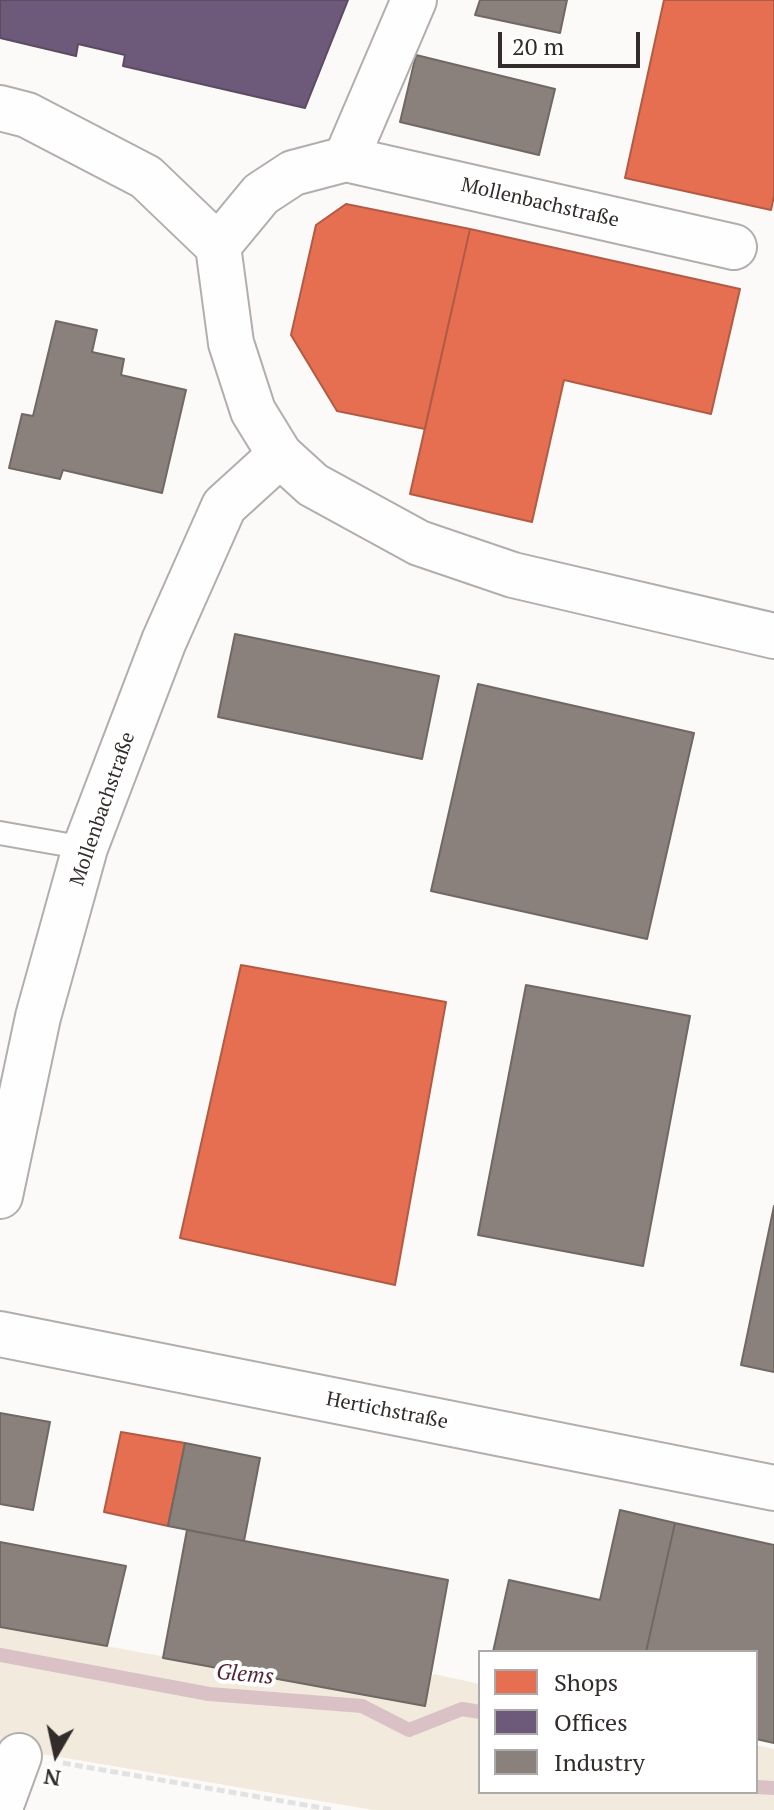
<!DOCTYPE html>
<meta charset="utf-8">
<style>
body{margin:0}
#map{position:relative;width:774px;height:1810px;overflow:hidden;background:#fcfaf8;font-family:"PT Serif",serif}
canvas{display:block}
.legend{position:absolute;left:478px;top:1650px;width:280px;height:144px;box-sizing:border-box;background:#fff;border:2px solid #adabaa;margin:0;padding:10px 14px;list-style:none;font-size:24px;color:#322c2a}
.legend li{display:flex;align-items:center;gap:16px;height:40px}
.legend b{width:40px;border:2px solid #adabaa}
.north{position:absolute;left:16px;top:1714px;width:80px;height:80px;-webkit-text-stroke:6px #fff;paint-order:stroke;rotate:189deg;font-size:22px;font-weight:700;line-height:32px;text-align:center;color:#322c2a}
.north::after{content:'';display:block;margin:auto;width:28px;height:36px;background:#322c2a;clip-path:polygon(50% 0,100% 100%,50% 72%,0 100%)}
.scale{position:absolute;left:498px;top:32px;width:142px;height:36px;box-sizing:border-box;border:4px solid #322c2a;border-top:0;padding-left:10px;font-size:24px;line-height:28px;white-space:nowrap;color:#322c2a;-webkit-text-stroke:6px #fff;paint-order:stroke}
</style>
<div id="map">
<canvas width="774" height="1810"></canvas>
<ul class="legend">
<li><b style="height:22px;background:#e76f51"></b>Shops</li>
<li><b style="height:22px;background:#6d597a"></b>Offices</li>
<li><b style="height:22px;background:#8a817c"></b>Industry</li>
</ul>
<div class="north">N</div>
<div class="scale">20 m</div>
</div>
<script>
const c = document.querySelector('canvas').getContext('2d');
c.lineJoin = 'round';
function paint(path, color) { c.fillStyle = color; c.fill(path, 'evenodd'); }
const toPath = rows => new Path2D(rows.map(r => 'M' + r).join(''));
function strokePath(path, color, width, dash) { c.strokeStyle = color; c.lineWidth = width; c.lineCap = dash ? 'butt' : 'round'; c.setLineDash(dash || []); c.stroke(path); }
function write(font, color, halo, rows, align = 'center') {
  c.font = font + ' "PT Serif",serif'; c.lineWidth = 8; c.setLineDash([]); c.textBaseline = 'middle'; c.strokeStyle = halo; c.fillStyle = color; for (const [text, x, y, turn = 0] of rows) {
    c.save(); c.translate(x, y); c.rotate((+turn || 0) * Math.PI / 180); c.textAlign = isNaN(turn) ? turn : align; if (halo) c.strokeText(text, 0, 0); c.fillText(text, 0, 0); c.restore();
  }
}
const green = toPath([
 [0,1627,411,1701,434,1674,480,1684,480,1792,756,1792,756,1745,774,1749,774,1810,373,1810,0,1747]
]);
const shops = toPath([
 [664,0,774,0,774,196,771,210,625,178,664,0],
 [346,204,470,229,425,429,337,411,291,335,316,225,346,204],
 [470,229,740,289,711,414,564,380,532,522,410,494,470,229],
 [241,965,446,1002,395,1285,180,1238,241,965],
 [121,1432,185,1443,168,1526,104,1512,121,1432]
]);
const offices = toPath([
 [0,0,348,0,305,108,123,66,125,55,78,44,76,56,0,38,0,0]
]);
const industry = toPath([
 [480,0,567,0,560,33,475,15,480,0],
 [416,55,555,89,539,155,400,122,416,55],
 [56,321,97,330,92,352,124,359,121,375,186,390,162,493,63,470,60,479,9,468,22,414,33,416,56,321],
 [235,634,439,676,422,759,218,717,235,634],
 [478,684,694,733,647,939,431,891,478,684],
 [526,985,690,1016,643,1266,478,1235,526,985],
 [774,1206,774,1372,741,1365,774,1206],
 [0,1413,50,1422,33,1510,0,1504,0,1413],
 [185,1443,260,1458,244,1541,168,1526,185,1443],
 [620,1510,675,1523,646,1652,493,1652,509,1580,600,1600,620,1510],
 [675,1523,774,1545,774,1743,756,1739,756,1652,646,1652,675,1523],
 [187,1530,448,1580,425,1706,163,1658,187,1530],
 [0,1542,126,1566,107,1646,0,1627,0,1542]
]);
const stream = toPath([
 [0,1655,209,1694,362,1706,409,1730,462,1709,480,1712],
 [756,1787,774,1788]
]);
const path = toPath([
 [63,1763,334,1810]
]);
const service = toPath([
 [0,833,85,848]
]);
const minor = toPath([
 [0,108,27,115,146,177,218,246,231,343,253,411,280,455,313,485,419,543,513,575,774,636],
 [346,159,414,0],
 [218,246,261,194,293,173,346,159,734,247],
 [0,1196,38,1017,85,848,164,641,224,506,280,455],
 [0,1334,774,1488],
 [0,1808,19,1756]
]);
const streetNames = [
 ["Mollenbachstraße",540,203,13],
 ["Mollenbachstraße",103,809,-71],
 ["Hertichstraße",387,1411,11]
];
const waterNames = [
 ["Glems",245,1675,5]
];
paint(green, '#f2eadd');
paint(shops, '#e76f51');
strokePath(shops, '#b15b45', 2);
paint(offices, '#6d597a');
strokePath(offices, '#5b4c62', 2);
paint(industry, '#8a817c');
strokePath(industry, '#706863', 2);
strokePath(stream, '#d9c1c5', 14);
strokePath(service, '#b1aead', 26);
strokePath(minor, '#b1aead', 48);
strokePath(path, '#e3e2e2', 5, [8, 4]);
strokePath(service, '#fffefe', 22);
strokePath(minor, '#fffefe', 44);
write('20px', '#322c2a', '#fff', streetNames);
write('italic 22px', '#542633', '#fff', waterNames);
</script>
